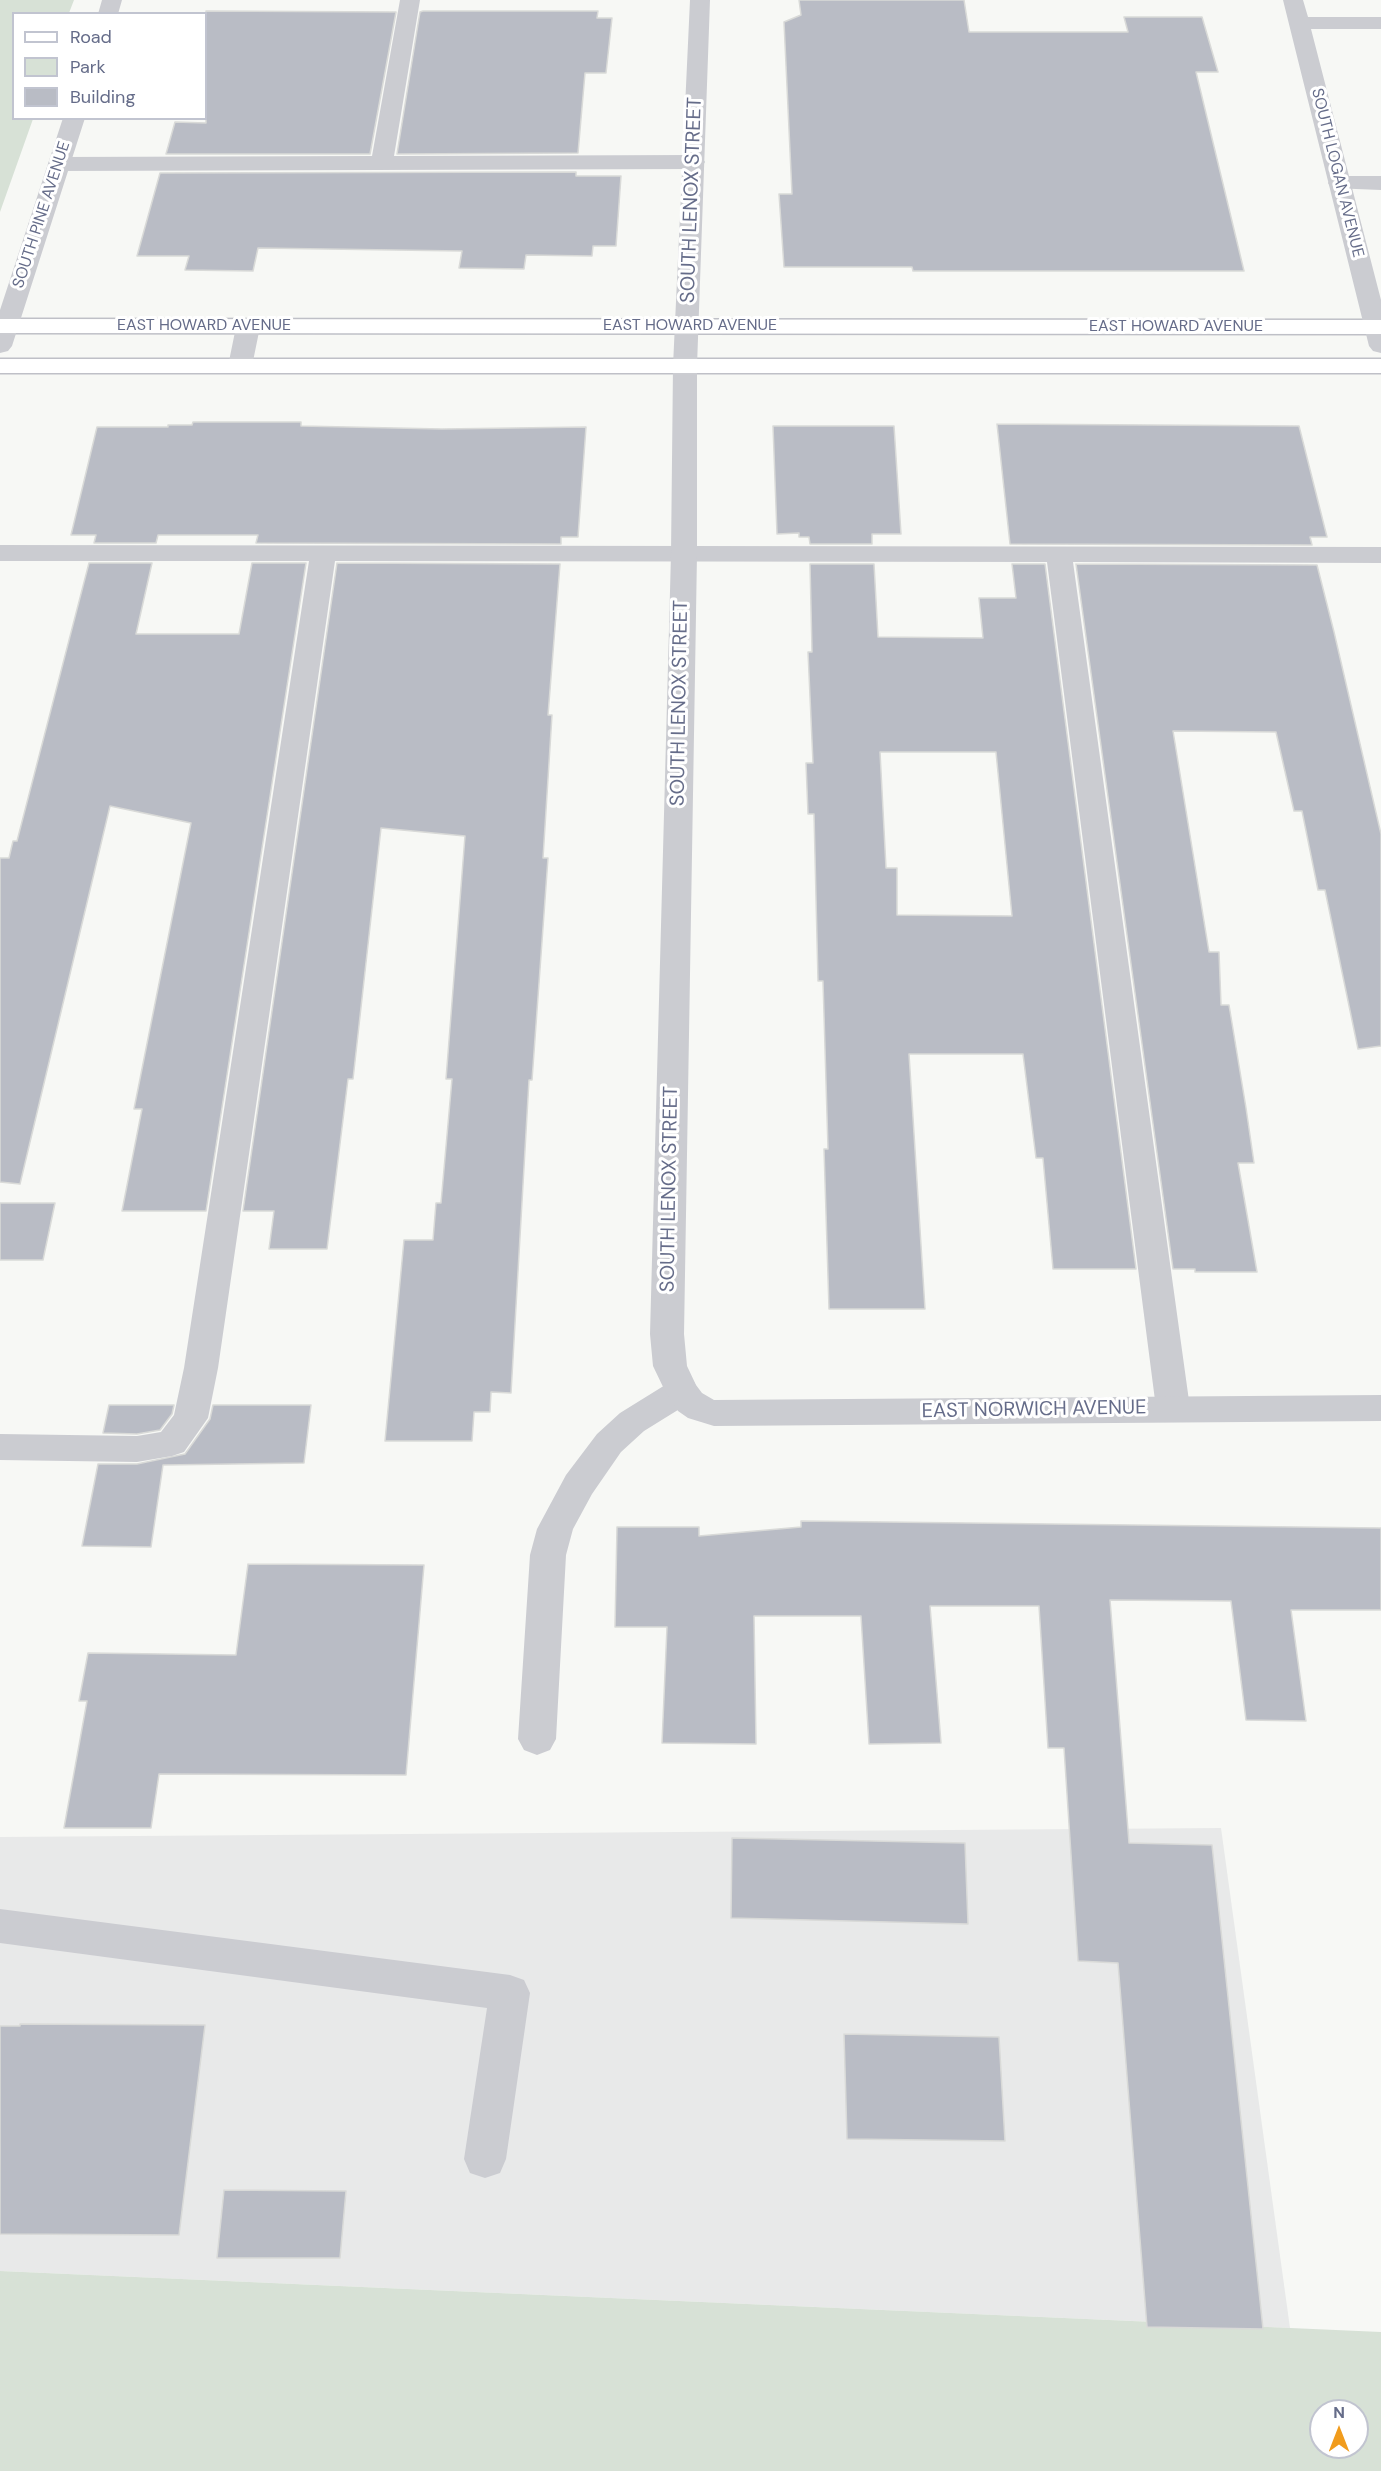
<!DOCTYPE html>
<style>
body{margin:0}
#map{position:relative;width:1381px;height:2471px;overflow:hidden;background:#f7f8f5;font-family:"DM Sans",sans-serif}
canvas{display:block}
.legend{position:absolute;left:12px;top:12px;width:195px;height:108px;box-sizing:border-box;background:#fff;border:2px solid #c1c4d0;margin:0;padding:8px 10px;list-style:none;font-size:18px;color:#656c89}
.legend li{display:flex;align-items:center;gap:12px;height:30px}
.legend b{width:30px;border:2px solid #c1c4d0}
.north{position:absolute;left:1309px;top:2399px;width:60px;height:60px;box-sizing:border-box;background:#fff;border:2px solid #c1c4d0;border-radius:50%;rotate:0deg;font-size:16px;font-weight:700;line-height:24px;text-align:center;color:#656c89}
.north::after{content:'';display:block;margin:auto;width:21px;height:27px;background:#f19c1d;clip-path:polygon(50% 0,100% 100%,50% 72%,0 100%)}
</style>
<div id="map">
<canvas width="1381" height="2471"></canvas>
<ul class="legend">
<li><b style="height:8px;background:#fff"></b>Road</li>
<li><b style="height:16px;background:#d7e1d6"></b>Park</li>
<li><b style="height:16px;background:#b9bcc5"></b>Building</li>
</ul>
<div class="north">N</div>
</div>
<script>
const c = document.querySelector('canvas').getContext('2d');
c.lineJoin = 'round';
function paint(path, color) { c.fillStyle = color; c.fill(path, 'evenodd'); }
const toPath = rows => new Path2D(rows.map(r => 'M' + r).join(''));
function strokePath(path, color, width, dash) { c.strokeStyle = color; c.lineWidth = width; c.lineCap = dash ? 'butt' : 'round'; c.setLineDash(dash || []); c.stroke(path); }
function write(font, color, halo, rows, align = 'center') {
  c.font = font + ' "DM Sans",sans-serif'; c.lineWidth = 6; c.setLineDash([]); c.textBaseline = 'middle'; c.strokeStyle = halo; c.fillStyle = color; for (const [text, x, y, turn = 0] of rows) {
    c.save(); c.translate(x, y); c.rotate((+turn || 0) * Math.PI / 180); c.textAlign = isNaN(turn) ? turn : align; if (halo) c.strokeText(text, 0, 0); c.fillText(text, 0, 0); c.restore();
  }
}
const built = toPath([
 [1221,1828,1290,2328,0,2271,0,1837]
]);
const green = toPath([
 [0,0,74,0,69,13,14,14,14,118,33,119,0,212],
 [0,2271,1381,2332,1381,2471,0,2471],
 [1321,2411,1357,2411,1357,2447,1321,2447]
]);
const building = toPath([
 [799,0,964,0,969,32,1128,32,1124,17,1202,17,1218,72,1196,72,1244,271,913,271,912,267,784,267,779,194,792,194,784,22,801,15,799,0],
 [206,11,396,12,370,154,166,154,175,122,206,123,206,11],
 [423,11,598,11,597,18,612,18,606,73,585,73,578,153,397,154,420,12,423,11],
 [576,172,576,176,621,176,616,246,593,246,592,256,526,255,524,269,459,268,462,251,258,248,253,271,185,270,189,256,137,256,160,173,576,172],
 [193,422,301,422,301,426,442,429,586,427,578,537,561,537,561,544,256,543,258,535,158,535,156,543,94,543,96,535,71,535,97,427,168,427,168,425,192,425,193,422],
 [997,424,1299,426,1327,537,1310,537,1312,545,1010,544,997,424],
 [773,426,894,426,901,534,872,534,872,544,810,544,809,537,799,537,799,533,777,534,773,426],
 [89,563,152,563,136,634,239,634,252,563,306,563,206,1211,122,1211,142,1109,134,1109,191,823,110,806,20,1184,0,1182,0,858,9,858,13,841,17,841,89,563],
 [337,563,560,564,548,715,552,715,543,858,548,858,532,1080,529,1080,511,1393,491,1392,490,1412,474,1412,472,1441,385,1441,404,1240,433,1240,436,1203,441,1203,452,1079,446,1079,465,836,381,828,353,1079,348,1079,327,1249,269,1249,274,1211,243,1211,337,563],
 [810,564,874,564,878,637,983,638,979,598,1016,598,1012,564,1045,564,1136,1269,1053,1269,1043,1158,1036,1158,1023,1054,909,1054,925,1309,829,1309,824,1149,828,1149,823,981,818,981,814,814,808,814,806,763,813,763,808,652,812,652,810,564],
 [880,752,996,752,1012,916,897,915,897,868,886,868,880,752],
 [1076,564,1317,565,1334,632,1381,834,1381,1046,1358,1049,1325,890,1318,890,1302,811,1294,811,1276,732,1173,731,1209,952,1219,952,1221,1005,1229,1005,1246,1108,1254,1163,1238,1163,1257,1272,1195,1272,1195,1269,1173,1269,1076,564],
 [0,1203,55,1203,43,1260,0,1260,0,1203],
 [109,1405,174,1405,172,1414,160,1430,137,1434,103,1433,109,1405],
 [213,1405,311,1405,304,1463,163,1465,151,1547,82,1546,98,1464,137,1464,185,1454,210,1419,213,1405],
 [801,1521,1381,1528,1381,1610,1291,1610,1306,1721,1246,1720,1231,1601,1110,1600,1129,1843,1212,1845,1263,2329,1147,2327,1118,1963,1078,1961,1064,1748,1048,1748,1039,1606,930,1606,941,1743,869,1744,861,1616,754,1616,756,1744,662,1743,667,1627,615,1627,617,1527,699,1527,699,1536,801,1527,801,1521],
 [248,1564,424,1565,406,1775,159,1774,151,1828,64,1828,87,1701,79,1701,88,1653,236,1655,248,1564],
 [732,1838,965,1843,968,1924,731,1918,732,1838],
 [20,2024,205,2025,179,2235,0,2234,0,2026,20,2026,20,2024],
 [844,2034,999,2037,1005,2141,847,2139,844,2034],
 [224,2190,346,2191,340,2258,217,2258,224,2190]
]);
const service = toPath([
 [400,0,420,0,394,156,694,155,702,157,705,162,702,167,694,169,59,171,51,169,48,164,51,159,59,157,372,156,400,0],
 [1339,176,1381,176,1381,190,1331,188,1328,183,1331,178,1339,176],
 [248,320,256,322,260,327,252,366,249,371,240,373,231,371,228,366,236,327,240,322,248,320],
 [0,545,1381,547,1381,563,1073,562,1190,1408,1185,1417,1173,1421,1161,1417,1156,1408,1047,562,335,561,218,1368,208,1418,184,1452,172,1456,137,1462,0,1460,0,1434,137,1436,161,1432,174,1415,184,1368,309,561,0,561,0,545],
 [682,1378,694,1382,699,1391,694,1400,644,1431,621,1452,592,1494,573,1529,566,1555,556,1739,550,1750,537,1755,524,1750,518,1739,530,1555,537,1529,566,1475,597,1434,620,1413,670,1382,682,1378],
 [0,1909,510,1975,524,1980,530,1993,506,2159,500,2173,485,2178,470,2173,464,2159,487,2008,0,1943,0,1909]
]);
const minor = toPath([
 [102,0,122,0,118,14,98,14,102,0],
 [690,0,710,0,697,366,697,554,684,1334,687,1366,696,1385,702,1393,714,1400,1381,1395,1381,1421,714,1426,688,1418,678,1411,665,1391,653,1366,650,1334,671,554,673,366,690,0],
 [1283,0,1303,0,1308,17,1381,17,1381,29,1311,29,1381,300,1381,353,1373,351,1369,346,1283,0],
 [63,118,85,118,12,346,8,351,0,353,0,310,63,118]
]);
const secondary = toPath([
 [0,319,1381,320,1381,334,0,333,0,319],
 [0,359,1381,359,1381,373,0,373,0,359]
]);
const farStreetnames = [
 ["SOUTH LOGAN AVENUE",1337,173,76],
 ["SOUTH PINE AVENUE",42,215,-72],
 ["EAST HOWARD AVENUE",204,326],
 ["EAST HOWARD AVENUE",690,326],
 ["EAST HOWARD AVENUE",1176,327]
];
const streetNames = [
 ["SOUTH LENOX STREET",692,200,-88],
 ["SOUTH LENOX STREET",680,703,-89],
 ["SOUTH LENOX STREET",670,1189,-89],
 ["EAST NORWICH AVENUE",1034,1410,-1]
];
paint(built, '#e8e9e9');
paint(green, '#d7e1d6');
paint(building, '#b9bcc5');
strokePath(building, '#d9dad8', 1.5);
strokePath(secondary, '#bfc0c7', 3);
paint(service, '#cbccd1');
paint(minor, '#cbccd1');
paint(secondary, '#fff');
write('16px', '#656c89', '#fff', farStreetnames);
write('20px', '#656c89', '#fff', streetNames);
</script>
